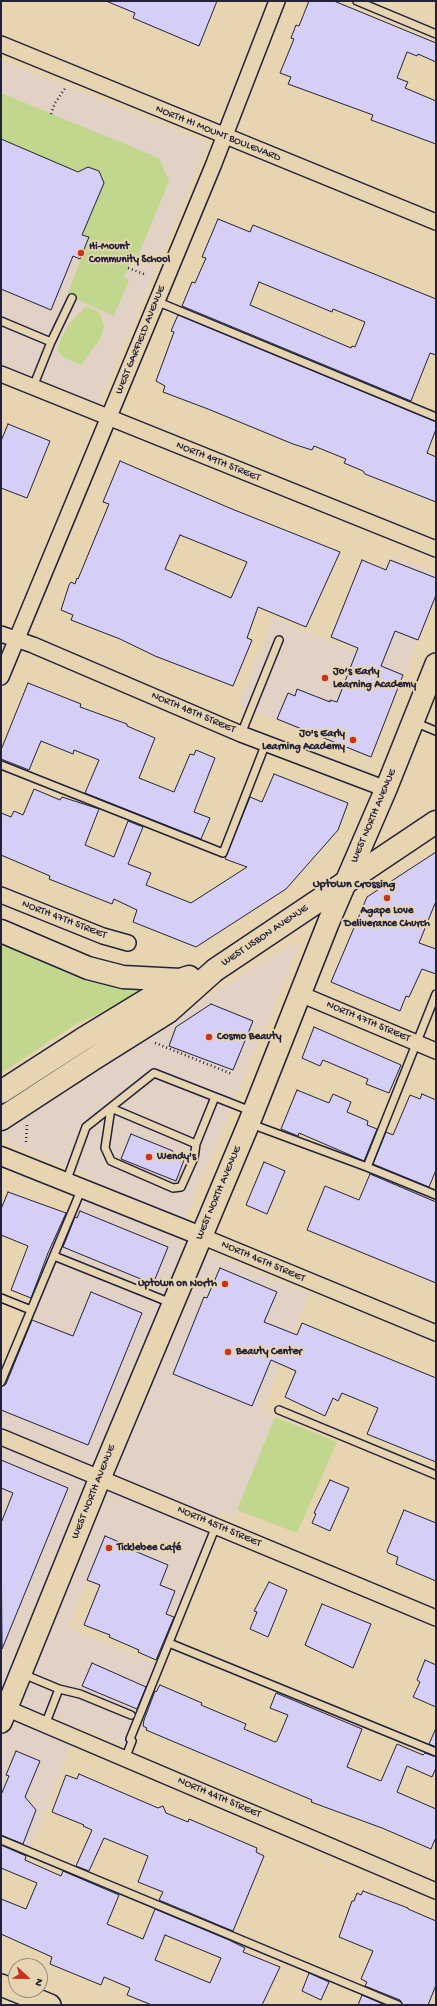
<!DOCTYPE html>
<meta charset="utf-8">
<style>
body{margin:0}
#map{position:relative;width:437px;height:2006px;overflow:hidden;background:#e7d4b1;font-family:"Gochi Hand",sans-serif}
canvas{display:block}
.frame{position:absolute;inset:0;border:2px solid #22223b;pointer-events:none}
.north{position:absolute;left:8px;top:1958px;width:40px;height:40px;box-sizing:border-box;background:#e7d4b1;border:1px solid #988d82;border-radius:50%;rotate:112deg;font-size:11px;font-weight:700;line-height:16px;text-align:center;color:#22223b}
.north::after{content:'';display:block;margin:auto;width:14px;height:18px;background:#c8321e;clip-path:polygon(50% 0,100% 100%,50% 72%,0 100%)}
</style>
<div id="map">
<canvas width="437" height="2006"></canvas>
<div class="frame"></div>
<div class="north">N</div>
</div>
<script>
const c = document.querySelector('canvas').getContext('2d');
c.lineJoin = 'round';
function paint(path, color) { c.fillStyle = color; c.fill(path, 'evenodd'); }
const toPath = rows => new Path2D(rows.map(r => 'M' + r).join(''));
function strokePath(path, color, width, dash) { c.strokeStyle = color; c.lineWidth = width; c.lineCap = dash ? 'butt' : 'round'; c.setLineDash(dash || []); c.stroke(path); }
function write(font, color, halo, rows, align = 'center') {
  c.font = font + ' "Gochi Hand",sans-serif'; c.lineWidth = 4; c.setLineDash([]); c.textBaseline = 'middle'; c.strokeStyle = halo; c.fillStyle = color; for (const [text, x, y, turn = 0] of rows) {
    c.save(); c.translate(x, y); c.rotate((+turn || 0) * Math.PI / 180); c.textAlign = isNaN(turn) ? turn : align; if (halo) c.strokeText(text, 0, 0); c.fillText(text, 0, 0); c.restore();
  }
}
const built = toPath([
 [1,60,208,143,99,404,1,364],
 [391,556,436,573,436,596,369,758,238,705,273,618,354,651],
 [294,942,298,948,176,1240,309,1293,262,1411,275,1417,235,1516,220,1512,177,1618,86,1582,68,1628,157,1664,123,1745,79,1726,31,1847,1,1835,1,1396,92,1177,6,1142,1,1128]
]);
const green = toPath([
 [1,93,159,158,169,181,136,261,132,259,124,277,129,280,114,316,67,295,89,238,82,235,104,183,99,171,88,167,78,172,1,139],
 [86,306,99,312,104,326,100,339,81,365,64,358,57,350,67,326],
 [1,943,90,978,148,987,129,1000,76,1024,1,1073],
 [275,1417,337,1442,297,1533,237,1510]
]);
const building = toPath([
 [106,1,217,1,199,46,133,18,135,13,106,1],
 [309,1,334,1,436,43,436,62,418,54,417,56,407,52,397,78,408,82,405,88,436,101,436,144,371,120,373,115,288,84,291,77,280,73,294,39,291,38,296,25,299,26,309,1],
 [1,139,78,172,88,167,99,171,104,183,82,235,89,237,80,259,73,256,51,310,1,289,1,139],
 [218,219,250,232,253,225,436,299,436,355,430,353,411,401,182,306,192,282,195,283,206,258,202,257,218,219],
 [259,282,332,312,333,309,365,322,355,347,352,346,351,348,250,305,259,282],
 [178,315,436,422,436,429,427,453,436,457,436,502,365,474,363,471,344,463,346,459,314,446,312,450,293,444,208,409,163,392,165,386,156,381,174,332,171,331,178,315],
 [8,424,50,441,27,498,1,488,1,441,8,424],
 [120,461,232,509,340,552,306,627,258,607,247,638,252,640,233,686,155,656,120,639,71,620,73,615,61,610,69,585,71,582,75,584,77,578,78,579,109,504,103,502,120,461],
 [180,535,247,562,231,598,165,569,180,535],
 [362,560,386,570,390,560,436,578,436,595,418,640,395,631,381,666,403,675,371,757,277,719,288,693,295,696,297,689,330,702,330,700,337,702,358,648,331,637,362,560],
 [28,683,81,704,80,707,127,724,127,726,155,738,139,778,174,792,190,754,194,755,196,750,215,758,194,812,210,818,201,839,85,793,99,760,74,750,73,754,41,741,29,770,1,759,1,750,28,683],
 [274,774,348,803,338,830,286,889,196,947,133,922,137,910,114,899,112,904,49,879,50,876,1,855,1,813,11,817,14,811,23,815,34,789,60,800,62,797,99,809,85,845,114,857,128,821,143,827,128,864,151,873,146,885,191,903,247,867,225,859,250,797,262,802,274,774],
 [436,852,436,901,419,943,436,949,436,974,422,969,409,997,406,996,400,1011,331,982,367,897,436,852],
 [211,1004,253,1021,233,1070,169,1046,176,1027,211,1004],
 [314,1027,401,1065,389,1093,366,1084,368,1079,323,1060,320,1066,302,1058,314,1027],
 [297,1090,329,1103,333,1094,351,1102,347,1112,368,1121,367,1125,377,1129,364,1161,299,1133,298,1136,281,1129,297,1090],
 [422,1094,436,1100,436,1170,429,1187,373,1164,386,1132,393,1135,410,1095,420,1099,422,1094],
 [131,1134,173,1151,171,1155,184,1160,176,1181,121,1159,131,1134],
 [264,1162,285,1171,267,1214,246,1205,264,1162],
 [370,1174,436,1202,436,1283,307,1230,325,1186,359,1200,370,1174],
 [8,1192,66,1213,48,1253,31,1298,11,1290,28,1246,1,1235,1,1209,8,1192],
 [80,1211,168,1247,153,1284,63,1247,75,1217,77,1218,80,1211],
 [220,1268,277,1292,264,1322,297,1335,302,1323,436,1378,436,1462,367,1434,378,1408,342,1393,338,1401,333,1398,325,1416,285,1397,296,1371,271,1360,252,1406,173,1374,204,1297,207,1298,220,1268],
 [91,1292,142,1313,88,1445,1,1410,1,1387,6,1384,32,1320,73,1336,91,1292],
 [1,1460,68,1488,2,1649,1,1523,13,1493,1,1488,1,1460],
 [330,1480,349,1488,330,1531,312,1523,316,1514,314,1513,330,1480],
 [404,1510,436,1523,436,1581,396,1564,398,1557,388,1553,387,1551,404,1510],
 [105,1536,126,1545,125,1547,168,1565,160,1585,175,1591,166,1614,174,1617,156,1660,138,1652,139,1650,109,1637,110,1635,84,1625,100,1585,87,1580,105,1536],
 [269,1582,287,1590,268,1637,250,1629,257,1612,254,1611,269,1582],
 [322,1604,371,1624,353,1668,305,1645,322,1604],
 [425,1660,436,1665,436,1707,413,1697,420,1682,417,1680,425,1660],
 [92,1663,146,1687,137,1709,82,1686,92,1663],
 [160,1685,202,1703,201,1705,246,1724,244,1729,275,1742,277,1741,288,1715,270,1708,276,1693,362,1729,347,1767,381,1781,397,1744,423,1755,425,1753,436,1757,436,1768,432,1777,407,1766,397,1792,436,1809,436,1837,431,1849,382,1828,311,1802,312,1800,146,1730,147,1728,143,1726,144,1720,155,1691,156,1692,160,1685],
 [436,1728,436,1747,429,1744,436,1728],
 [16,1751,40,1761,25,1797,36,1810,23,1844,1,1835,1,1795,9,1776,6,1775,16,1751],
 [79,1774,158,1808,163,1806,166,1813,188,1822,189,1819,257,1848,256,1852,264,1856,233,1931,159,1900,163,1892,138,1882,148,1856,104,1838,89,1871,76,1866,92,1830,83,1826,84,1825,52,1812,66,1775,77,1779,79,1774],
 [1,1845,26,1856,25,1860,61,1876,63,1871,119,1895,107,1924,143,1939,155,1909,229,1940,245,1948,243,1952,280,1967,262,2005,152,2005,127,1995,130,1988,104,1977,101,1985,50,1964,52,1957,1,1934,1,1899,26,1909,37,1883,1,1868,1,1845],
 [165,1935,221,1958,210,1983,155,1960,165,1935],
 [363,1891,408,1908,408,1909,436,1921,436,1985,428,2005,403,2005,400,2000,365,1986,367,1982,361,1979,373,1951,339,1937,352,1901,354,1901,357,1893,361,1895,363,1891],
 [309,1973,329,1982,321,2000,302,1991,309,1973],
 [362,1995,385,2005,358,2005,362,1995]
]);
const path = toPath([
 [51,114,55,103,66,87],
 [128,268,144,274],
 [155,1043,232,1074],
 [26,1142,27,1125]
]);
const service = toPath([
 [357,1,436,34],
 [156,301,436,417],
 [1,321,51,342,33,387],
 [51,342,72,298],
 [414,722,436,731],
 [241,734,279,640],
 [1,765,223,853,266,743],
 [251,1124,367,1167,436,1195],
 [196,1144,111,1108,105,1148,111,1161,173,1188,181,1187,194,1158,196,1144,215,1097],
 [367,1167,436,994],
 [66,1182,86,1127,154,1073,251,1111],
 [54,1256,171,1303],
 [1,1298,31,1310],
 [1,1382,82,1188],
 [279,1410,436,1475],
 [169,1643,436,1752],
 [23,1674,59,1689,80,1694,131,1715],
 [45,1725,59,1689],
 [125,1759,132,1741,130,1739,216,1526],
 [1,1840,398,2005]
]);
const minor = toPath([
 [1,44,436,222],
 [1,374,436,549],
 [1,634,33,645,241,734,386,789],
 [1,677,213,166,277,1],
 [1,895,103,936,128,943],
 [300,994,436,1051],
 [201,1236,436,1333],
 [1,1437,436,1618],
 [1,1706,436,1891]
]);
const tertiary = toPath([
 [1,1156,201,1236]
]);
const secondary = toPath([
 [1,1722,100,1478,249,1123,329,921,386,789,436,664],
 [1,1985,50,2005]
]);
const primary = toPath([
 [1,1092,83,1039,180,980,189,977],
 [1,1119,93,1059,168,1012,215,970,436,822]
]);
const motorway = toPath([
 [1,931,88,968,123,977,180,980]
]);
const markers = [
 [81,253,4,"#c8321e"],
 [325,678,4,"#c8321e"],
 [353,740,4,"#c8321e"],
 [387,898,4,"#c8321e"],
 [209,1037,4,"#c8321e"],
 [149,1157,4,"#c8321e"],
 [225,1284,4,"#c8321e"],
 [228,1352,4,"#c8321e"],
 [109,1548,4,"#c8321e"]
];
const streetNames = [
 ["NORTH HI MOUNT BOULEVARD",218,134,22],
 ["WEST GARFIELD AVENUE",141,340,-68],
 ["NORTH 49TH STREET",218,462,22],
 ["NORTH 48TH STREET",193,713,23],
 ["WEST NORTH AVENUE",374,816,-67],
 ["NORTH 47TH STREET",64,920,21],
 ["WEST LISBON AVENUE",265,936,-34],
 ["NORTH 47TH STREET",368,1022,23],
 ["WEST NORTH AVENUE",219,1193,-67],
 ["NORTH 46TH STREET",263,1262,23],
 ["WEST NORTH AVENUE",94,1492,-68],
 ["NORTH 45TH STREET",219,1527,23],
 ["NORTH 44TH STREET",219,1798,23]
];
const poiNames = [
 ["Hi-Mount",89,247],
 ["Community School",89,260],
 ["Jo’s Early",333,672],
 ["Learning Academy",333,685],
 ["Jo's Early",345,734,"right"],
 ["Learning Academy",345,747,"right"],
 ["Agape Love",387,911,"center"],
 ["Deliverance Church",387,924,"center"],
 ["Cosmo Beauty",217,1037],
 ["Wendy's",157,1157],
 ["Uptown on North",217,1284,"right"],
 ["Beauty Center",236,1352],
 ["Ticklebee Café",117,1548]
];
const neighbourhoodNames = [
 ["Uptown Crossing",354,885]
];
paint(built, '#e2d2c6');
paint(green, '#c1d78d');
paint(building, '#d5cff7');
strokePath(building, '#22223b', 1);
strokePath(service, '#22223b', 10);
strokePath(minor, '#22223b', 18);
strokePath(tertiary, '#22223b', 21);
strokePath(secondary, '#22223b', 24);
strokePath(primary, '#22223b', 25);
strokePath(motorway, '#22223b', 25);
strokePath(path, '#22223b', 2.5, [1, 3]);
strokePath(service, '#e7d4b1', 7);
strokePath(minor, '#e7d4b1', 15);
strokePath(tertiary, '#e7d4b1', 18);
strokePath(secondary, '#e7d4b1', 21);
strokePath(primary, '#e7d4b1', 22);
strokePath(motorway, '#e7d4b1', 22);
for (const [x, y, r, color] of markers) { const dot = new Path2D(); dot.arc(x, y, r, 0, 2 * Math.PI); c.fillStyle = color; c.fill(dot); strokePath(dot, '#e7d4b1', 1.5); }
write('11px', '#22223b', '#e7d4b1', streetNames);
write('bold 11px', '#22223b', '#e7d4b1', poiNames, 'left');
write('bold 12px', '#22223b', '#e7d4b1', neighbourhoodNames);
</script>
